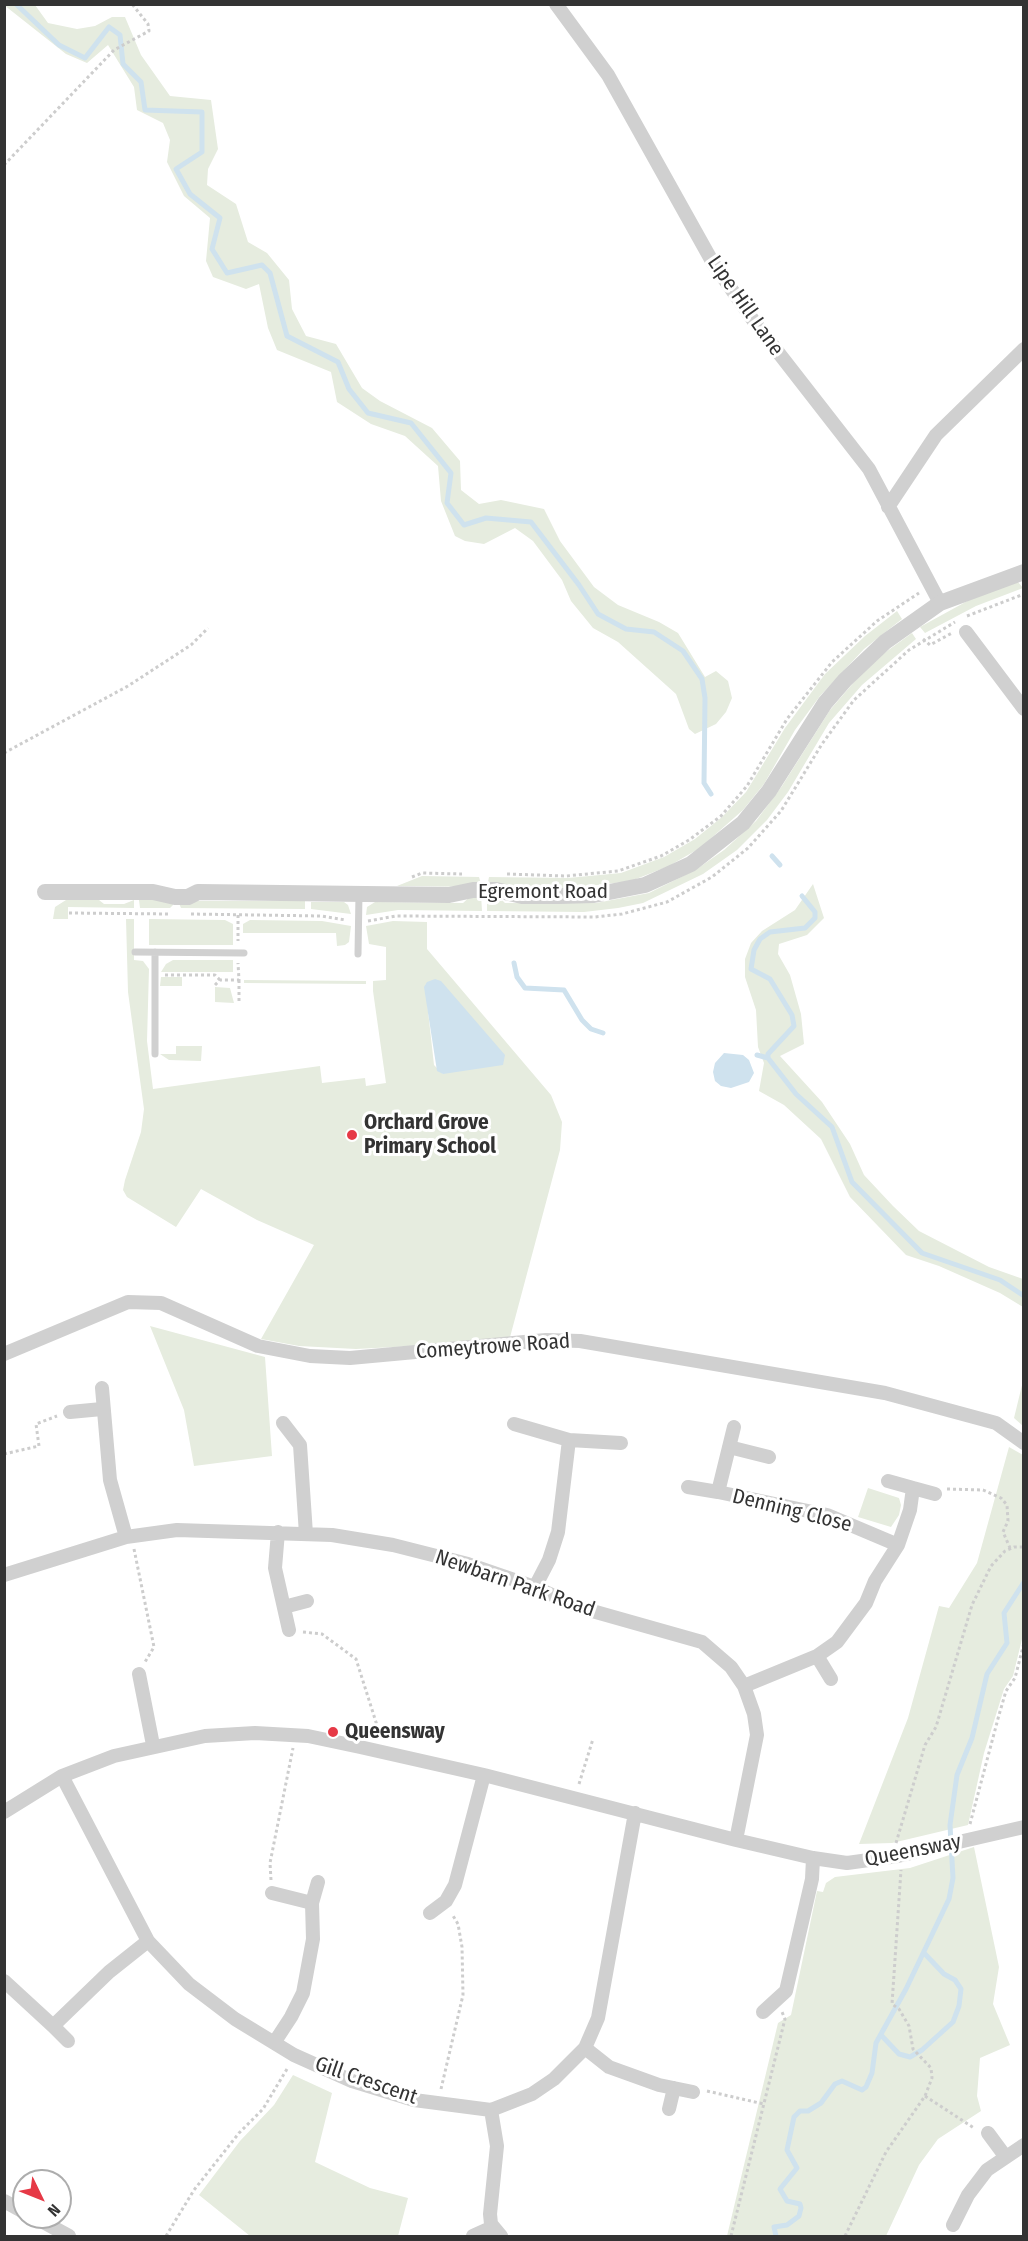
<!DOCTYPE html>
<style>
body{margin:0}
#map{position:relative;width:1028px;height:2241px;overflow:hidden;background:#fff;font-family:"Fira Sans Condensed",sans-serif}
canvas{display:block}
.frame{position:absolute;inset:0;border:6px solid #333;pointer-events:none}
.north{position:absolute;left:12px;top:2169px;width:60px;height:60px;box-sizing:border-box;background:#fff;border:2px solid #adadad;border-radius:50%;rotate:133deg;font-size:16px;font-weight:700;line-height:24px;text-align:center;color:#333}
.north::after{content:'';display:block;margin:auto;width:21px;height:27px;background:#e63946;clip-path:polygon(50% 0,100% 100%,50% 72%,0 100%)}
</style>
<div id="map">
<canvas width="1028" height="2241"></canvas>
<div class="frame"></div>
<div class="north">N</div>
</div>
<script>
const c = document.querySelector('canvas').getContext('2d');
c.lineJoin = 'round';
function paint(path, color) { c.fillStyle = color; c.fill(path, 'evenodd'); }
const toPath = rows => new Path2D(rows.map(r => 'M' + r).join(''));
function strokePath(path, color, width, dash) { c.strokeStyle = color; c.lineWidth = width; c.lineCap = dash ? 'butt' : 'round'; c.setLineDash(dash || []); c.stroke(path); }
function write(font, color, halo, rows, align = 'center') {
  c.font = font + ' "Fira Sans Condensed",sans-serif'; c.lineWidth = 6; c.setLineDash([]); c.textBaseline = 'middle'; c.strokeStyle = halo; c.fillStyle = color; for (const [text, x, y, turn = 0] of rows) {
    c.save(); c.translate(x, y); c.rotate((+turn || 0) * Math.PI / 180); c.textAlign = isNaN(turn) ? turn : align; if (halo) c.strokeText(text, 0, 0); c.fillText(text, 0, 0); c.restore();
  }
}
const green = toPath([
 [4,5,35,5,48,23,77,29,95,26,112,17,125,17,141,55,170,96,211,100,218,149,208,169,207,185,236,204,248,242,267,253,289,280,292,309,306,336,336,344,362,388,380,401,432,428,460,461,461,490,479,504,501,500,544,509,560,541,594,587,618,605,659,622,678,633,705,677,716,671,728,681,732,698,726,712,716,724,695,734,689,729,676,694,618,642,593,628,571,601,562,580,533,541,515,528,484,544,465,541,455,536,441,501,438,466,405,436,371,424,337,402,331,372,277,350,268,328,259,284,246,289,213,277,206,261,210,218,184,196,167,162,170,140,163,123,137,110,134,87,108,45,87,63,66,54],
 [1018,582,1023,588,976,606,925,633,920,627,971,599],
 [897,611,902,619,864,649,820,696,795,730,764,784,743,810,700,848,669,866,631,881,573,888,487,887,489,877,568,878,621,873,664,857,695,839,722,817,746,792,785,728,825,674,865,636],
 [912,633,916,639,862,685,829,723,788,792,767,820,737,850,703,874,643,903,618,908,584,912,487,911,487,894,496,894,505,903,596,903,649,893,697,869,724,850,756,821,782,786,830,710,855,681,883,654],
 [422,876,479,877,482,887,397,886],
 [813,884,824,918,807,935,779,944,778,954,790,975,801,1014,804,1044,780,1056,822,1102,850,1144,864,1175,893,1206,919,1231,989,1267,1023,1279,1023,1307,1000,1293,939,1266,906,1255,850,1197,821,1139,784,1105,759,1091,764,1063,758,1047,756,1010,745,977,745,959,751,943,762,931,795,910],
 [473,894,481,894,482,911,398,910,366,915,367,907,375,902,463,903],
 [66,900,99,900,104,904,124,904,134,900,134,908,68,907,68,919,53,919,55,907],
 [139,900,172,900,173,905,170,908,140,908],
 [178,901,305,901,305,909,181,908],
 [311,902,344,902,348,905,351,914,311,909],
 [126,919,134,919,134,960,143,961,149,969,147,1041,153,1089,320,1066,322,1083,365,1078,366,1086,386,1083,373,991,373,981,386,980,386,947,369,944,366,926,393,921,427,922,427,949,551,1095,562,1122,560,1150,509,1341,356,1349,299,1346,261,1339,314,1245,257,1220,201,1189,176,1227,127,1197,123,1190,125,1180,141,1132,144,1109,128,992],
 [425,984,443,1074,434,1065],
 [149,919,225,920,233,924,233,945,149,945],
 [250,920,322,921,351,926,349,942,345,945,337,946,336,933,243,933,243,924],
 [173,960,233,960,233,972,161,972,166,964],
 [161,977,182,977,182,986,160,986],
 [244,980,366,981,366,984,244,983],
 [215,987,230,988,234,1003,215,1002],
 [176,1046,202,1046,201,1061,169,1060,160,1054,176,1054],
 [150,1326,265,1357,272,1456,194,1466,184,1410],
 [1023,1381,1024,1426,1023,1426,1014,1418],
 [1009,1447,1023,1455,1023,1635,1013,1676,1004,1689,984,1753,968,1825,892,1843,859,1844,908,1718,939,1606,949,1608,977,1563],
 [868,1488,899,1498,901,1505,899,1515,891,1527,858,1517],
 [974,1847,999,1967,993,2004,1010,2045,980,2058,977,2096,981,2111,938,2139,919,2165,886,2236,727,2236,778,2023,791,2015,817,1891,823,1892,826,1883,835,1877,910,1868],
 [293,2075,332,2093,315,2162,370,2188,408,2198,398,2236,250,2236,199,2195,240,2141,274,2105]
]);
const water = toPath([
 [435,979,441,981,505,1055,503,1065,443,1074,437,1071,424,987,427,982],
 [724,1053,743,1055,749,1060,754,1073,749,1082,731,1088,721,1086,715,1081,713,1072,715,1063]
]);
const stream = toPath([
 [16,4,59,45,85,58,109,27,120,35,123,64,141,82,145,110,202,112,202,152,176,169,190,194,220,218,212,249,227,273,262,265,270,273,287,336,338,362,349,389,368,413,411,423,451,473,447,503,464,525,486,518,531,522,579,585,598,614,626,629,654,632,683,651,702,679,705,698,704,783,711,794],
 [772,856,780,865],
 [802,896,815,912,815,918,805,928,770,932,760,939,754,950,751,969,770,979,792,1015,794,1026,768,1054,768,1058,796,1094,832,1127,852,1182,922,1253,1000,1280,1024,1296],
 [514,963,517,977,525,988,564,990,582,1020,591,1029,603,1033],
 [757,1055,768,1058],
 [881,2035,899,2054,910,2057,922,2050,953,2022,959,2006,961,1989,955,1980,944,1974,924,1953],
 [776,2236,774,2227,787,2225,799,2216,801,2208,800,2204,787,2201,780,2189,797,2168,787,2150,794,2117,800,2111,808,2111,821,2103,835,2084,842,2081,862,2090,866,2087,872,2073,876,2043,906,1989,949,1899,953,1878,950,1825,957,1775,972,1738,987,1674,1007,1643,1004,1613,1024,1582]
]);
const path = toPath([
 [4,165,114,50,149,31,148,24,132,4],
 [967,616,1024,594],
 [923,639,930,645,952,633],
 [4,753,128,686,191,645,208,628],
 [507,874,566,876,618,871,661,856,689,840,721,816,747,786,787,719,832,662,877,621,919,593],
 [412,877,422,873,462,874],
 [69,913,170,914],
 [191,914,321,916,346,920],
 [238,915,238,941],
 [368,921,396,916,595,917,622,914,667,902,712,877,748,848,781,811,822,744,854,700,909,650,955,622],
 [165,975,215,975,220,980],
 [239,980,239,1003],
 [215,985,220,980,239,980,238,963],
 [4,1454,39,1446,36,1424,57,1416],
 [947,1489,983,1490,1001,1498,1007,1505,1008,1521,1003,1532,1010,1548],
 [134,1549,154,1647,145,1662],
 [303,1632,322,1634,356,1659,381,1738],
 [579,1784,593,1739],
 [970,1824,999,1715,1006,1691,1015,1678,1024,1643],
 [896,1843,925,1745,936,1727,972,1605,991,1566,1005,1551,1014,1547,1024,1547],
 [271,1880,270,1863,293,1748],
 [441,2089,463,1995,462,1947,458,1924,452,1914],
 [707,2091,764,2104],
 [925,2096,974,2128],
 [166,2236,194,2190,239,2133,263,2109,287,2069],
 [731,2236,785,2019,782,2012],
 [845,2236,886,2152,925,2096,932,2078,931,2068,913,2049,909,2026,899,2009,892,2004,901,1870]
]);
const service = toPath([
 [135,952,244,953],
 [155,952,155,1054],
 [358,954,359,894]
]);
const minor = toPath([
 [556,4,608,75,713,263,753,320,869,469,940,603],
 [888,507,936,435,1024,349],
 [966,632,1024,709],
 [4,1354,128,1302,161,1303,258,1346,310,1356,350,1358,546,1340,580,1341,885,1393,996,1423,1024,1443],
 [102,1388,110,1480,126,1537],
 [70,1412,102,1409],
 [283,1423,300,1445,306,1534],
 [514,1424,569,1440,558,1532,549,1560,535,1587],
 [734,1427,718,1492,827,1515,898,1545],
 [569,1440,621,1443],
 [729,1447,769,1457],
 [888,1481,913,1488],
 [688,1487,718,1492],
 [278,1532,275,1568,289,1630],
 [4,1575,126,1537,177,1530,332,1535,393,1545,468,1564,535,1587,578,1607,702,1642,731,1667,744,1686,754,1714,757,1735,736,1840],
 [284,1607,307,1601],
 [817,1656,831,1679],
 [139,1674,153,1745],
 [744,1686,817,1656,837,1642,866,1603,875,1581,898,1545,910,1510,913,1488,935,1494],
 [62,1776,148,1941,189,1984,235,2019,294,2055,352,2081,414,2100,491,2110,532,2094,554,2079,585,2048,598,2018,635,1813],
 [4,1812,62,1776,114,1756,205,1736,255,1733,308,1736,360,1747,484,1775,736,1840,813,1858,847,1863,898,1856,1024,1827],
 [272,1893,312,1903],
 [430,1913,446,1901,455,1885,484,1775],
 [4,1981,53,2026,109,1972,148,1941],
 [763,2012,786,1991,812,1879,813,1858],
 [53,2026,68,2041],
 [274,2043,291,2017,303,1993,313,1939,312,1903,318,1882],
 [585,2048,609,2067,659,2085,693,2092],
 [669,2109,674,2088],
 [491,2110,497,2146,490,2214,491,2224,501,2236],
 [988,2133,1005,2156],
 [4,2201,24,2212],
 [34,2217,69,2236],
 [953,2225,968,2195,987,2170,1024,2145],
 [473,2236,493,2227]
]);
const tertiary = toPath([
 [45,892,153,892,175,897,188,897,198,892,449,895,473,890,496,890,522,896,559,896,594,895,645,885,691,864,743,823,769,791,825,703,845,680,885,642,940,603,1024,572]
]);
const markers = [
 [352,1135,6,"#e63946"],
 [333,1732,6,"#e63946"]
];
const streetNames = [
 ["Lipe Hill Lane",745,306,55],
 ["Egremont Road",543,892],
 ["Comeytrowe Road",493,1347,-4],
 ["Denning Close",792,1511,14],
 ["Newbarn Park Road",515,1584,19],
 ["Queensway",913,1851,-11],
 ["Gill Crescent",366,2081,19]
];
const poiNames = [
 ["Orchard Grove",364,1123],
 ["Primary School",364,1147],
 ["Queensway",345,1732]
];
paint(green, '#e6ecdf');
paint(water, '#cfe2ee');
strokePath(stream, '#cfe2ee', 5);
strokePath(path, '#cdcdcd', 3, [3, 3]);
strokePath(service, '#d0d0d0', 7);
strokePath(minor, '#d0d0d0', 14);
strokePath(tertiary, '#d0d0d0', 16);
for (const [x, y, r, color] of markers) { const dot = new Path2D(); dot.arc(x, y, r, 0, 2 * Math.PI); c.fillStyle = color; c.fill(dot); strokePath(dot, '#fff', 2); }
write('21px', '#333', '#fff', streetNames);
write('bold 21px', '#333', '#fff', poiNames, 'left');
</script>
